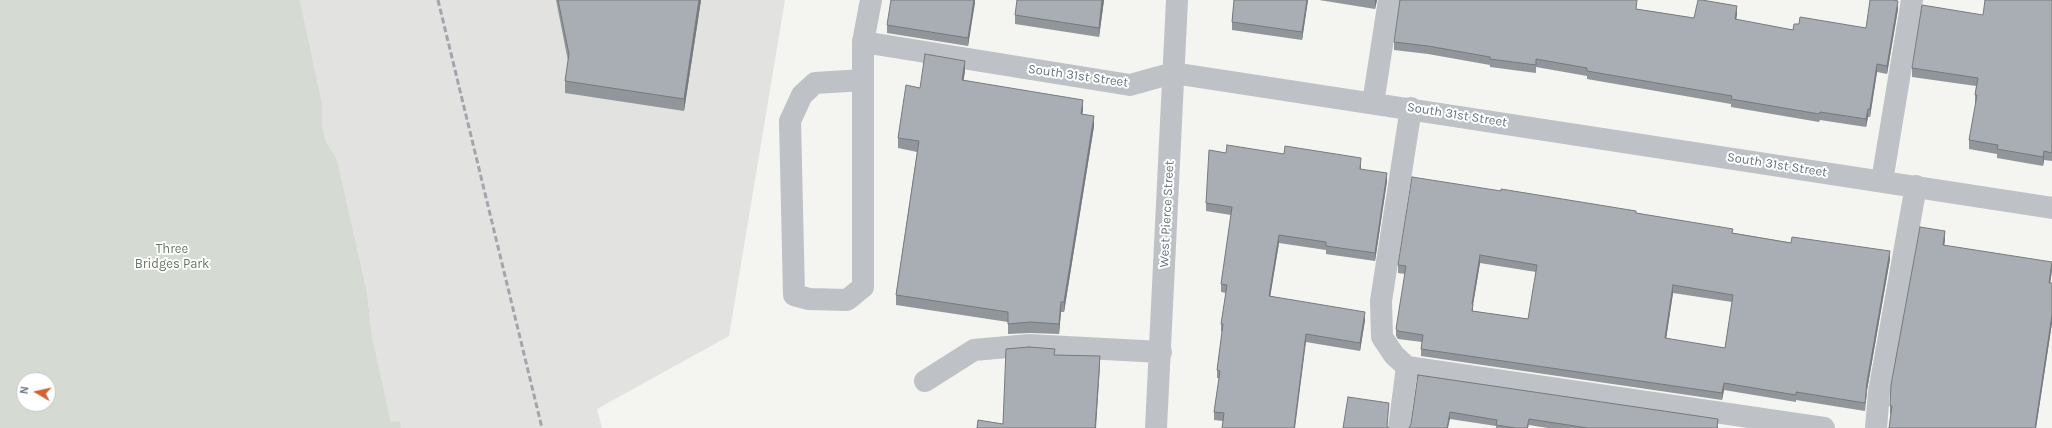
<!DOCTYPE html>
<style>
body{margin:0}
#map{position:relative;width:2052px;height:428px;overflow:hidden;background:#f4f4f1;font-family:Karla,sans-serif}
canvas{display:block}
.north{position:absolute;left:16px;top:372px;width:40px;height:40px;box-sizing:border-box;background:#fff;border:1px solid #c2c7cc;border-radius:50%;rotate:279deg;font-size:11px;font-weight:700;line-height:16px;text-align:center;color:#66737f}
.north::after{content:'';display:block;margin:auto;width:14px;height:18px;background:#d36132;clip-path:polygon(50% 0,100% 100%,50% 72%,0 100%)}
</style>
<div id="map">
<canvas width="2052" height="428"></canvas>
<div class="north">N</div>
</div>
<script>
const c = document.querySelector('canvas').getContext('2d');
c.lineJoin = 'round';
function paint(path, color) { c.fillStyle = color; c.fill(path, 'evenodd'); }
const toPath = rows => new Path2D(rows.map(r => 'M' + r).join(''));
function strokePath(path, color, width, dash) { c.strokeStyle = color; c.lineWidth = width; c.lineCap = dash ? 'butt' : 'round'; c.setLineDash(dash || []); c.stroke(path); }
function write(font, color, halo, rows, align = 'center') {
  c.font = font + ' Karla,sans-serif'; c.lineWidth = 4; c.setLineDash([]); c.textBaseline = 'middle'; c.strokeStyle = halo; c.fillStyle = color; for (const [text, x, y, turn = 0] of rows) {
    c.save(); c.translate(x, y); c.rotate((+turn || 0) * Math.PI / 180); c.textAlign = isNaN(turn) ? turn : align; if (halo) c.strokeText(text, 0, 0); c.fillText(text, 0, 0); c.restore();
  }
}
const built = toPath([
 [300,0,785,0,729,336,597,409,602,428,401,428,400,421,391,423,372,336,367,292,337,159,326,142,322,126,322,103]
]);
const green = toPath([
 [0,0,300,0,322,103,322,126,326,142,337,159,367,292,372,336,391,422,400,421,401,428,0,428],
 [24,380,48,380,48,404,24,404]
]);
const minor = toPath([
 [863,42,1130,85,1173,73,2052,208],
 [863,80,815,83,802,95,790,121,794,295,809,299,847,300,863,287,863,42,871,0],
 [1373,103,1389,0],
 [1882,181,1912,0],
 [1407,367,1824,428],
 [925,381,974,350,1029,345,1161,352],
 [1156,428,1177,0],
 [1399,428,1407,367,1394,355,1382,337,1381,301,1411,108],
 [1876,428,1879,392,1916,186]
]);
const rail = toPath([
 [438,0,542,428]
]);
const wall = toPath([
 [556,0,701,0,684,111,565,93,565,81,568,61],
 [975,0,968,46,887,33,887,25],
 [1104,0,1099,37,1015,24,1015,15],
 [1234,0,1308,0,1302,40,1232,30,1232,22],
 [1319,0,1377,0,1375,9],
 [2052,0,2052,161,2044,160,2043,166,1997,158,1997,154,1969,149,1969,140,1976,104,1975,104,1975,95,1976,86,1912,77,1912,68,1983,15],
 [1637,9,1694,18,1737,14,1736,20,1793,30,1799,24,1866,28,1898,9,1887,74,1877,72,1870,117,1868,117,1866,127,1820,120,1819,122,1731,107,1731,104,1587,79,1587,76,1536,67,1536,73,1490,67,1490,65,1428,54,1394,50,1394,42],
 [965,71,963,80,1083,110,1082,114,1094,126,1064,312,1061,312,1059,334,1030,333,1008,334,1008,322,896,305,896,295,917,152,898,148,898,138,920,88],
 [1226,153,1361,166,1361,169,1387,181,1375,261,1326,254,1326,250,1279,243,1270,296,1365,320,1360,351,1306,342,1223,421,1214,420,1214,412,1219,378,1217,378,1217,370,1222,332,1221,331,1221,324,1226,293,1221,292,1221,284,1231,215,1206,211,1206,203],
 [1636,213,1733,233,1890,259,1867,390,1865,411,1796,400,1796,402,1724,390,1722,400,1421,356,1421,349,1422,342,1398,339,1396,336,1396,329,1405,274,1398,273,1398,265],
 [1480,263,1536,272,1528,319,1473,311,1473,304],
 [1673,293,1732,302,1725,348,1666,339],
 [1945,240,1944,245,2052,270,2050,283,2052,283,2052,323,2036,428,1890,414,1890,406],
 [1418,375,1718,425,1718,428,1548,428,1529,425,1528,428,1496,428,1496,426,1450,419,1411,424]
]);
const shadedWall = toPath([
 [699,0,701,0,684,111,684,99],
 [974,0,975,0,975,3,968,46,968,38],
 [1102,0,1104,0,1099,37,1099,28],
 [1307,0,1308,0,1302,40,1302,32],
 [1375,0,1377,0,1375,9],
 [1898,1,1898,9,1887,74,1887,66],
 [1737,6,1737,14,1735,27,1735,19],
 [965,61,965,71,962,91,962,80],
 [1877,64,1877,72,1870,117,1870,109],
 [1083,100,1083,110,1081,124,1081,114],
 [1868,109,1868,117,1866,127,1866,119],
 [1094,116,1094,126,1064,312,1064,302],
 [2044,151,2044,160,2043,166,2043,157],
 [1361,158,1361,166,1360,177,1360,169],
 [1387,173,1387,181,1375,261,1375,253],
 [1945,231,1945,240,1943,253,1943,245],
 [1279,235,1279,243,1269,304,1269,296],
 [1890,251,1890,259,1867,390,1865,411,1867,382],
 [1480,255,1480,263,1472,311,1472,304],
 [2052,262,2052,270,2049,291,2049,283],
 [1673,285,1673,293,1665,346,1665,338],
 [1061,302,1061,312,1059,334,1059,324],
 [1365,312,1365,320,1360,351,1360,343],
 [2052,315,2052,323,2036,428,2035,428],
 [1306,334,1306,342,1295,428,1294,428],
 [1100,356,1100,366,1096,428,1095,428],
 [1724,383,1724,390,1722,400,1722,393],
 [1450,412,1450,419,1448,428,1447,428]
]);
const building = toPath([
 [558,0,699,0,684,99,565,81,569,54,558,0],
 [891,0,974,0,968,38,887,25,891,0],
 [1017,0,1102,0,1099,28,1015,15,1017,0],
 [1234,0,1307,0,1302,32,1232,22,1234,0],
 [1400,0,1637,0,1636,9,1694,18,1698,0,1702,0,1737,6,1735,19,1793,30,1794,24,1799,24,1800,17,1866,28,1870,0,1894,0,1898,1,1887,66,1877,64,1870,109,1868,109,1866,119,1820,112,1819,114,1731,99,1732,96,1587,71,1587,68,1536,59,1536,65,1490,59,1490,57,1428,46,1394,42,1400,0],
 [1985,0,2052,0,2052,153,2044,151,2043,157,1997,149,1998,145,1969,140,1977,95,1975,95,1978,78,1912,68,1922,5,1983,15,1985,0],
 [925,54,965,61,962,80,1083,100,1081,114,1094,116,1064,302,1061,302,1059,324,1030,322,1008,324,1008,312,896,295,919,141,898,138,906,85,920,88,925,54],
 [1227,145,1284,154,1285,146,1361,158,1360,169,1387,173,1375,253,1326,246,1326,242,1279,235,1269,296,1365,312,1360,343,1306,334,1294,428,1222,428,1224,413,1214,412,1220,371,1217,370,1223,324,1221,324,1227,285,1221,284,1232,207,1206,203,1209,150,1226,153,1227,145],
 [1412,177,1501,191,1501,189,1636,211,1636,213,1733,229,1732,233,1791,243,1792,237,1890,251,1867,382,1865,403,1796,392,1796,395,1724,383,1722,393,1421,349,1423,335,1398,331,1396,329,1406,266,1398,265,1412,177],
 [1480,255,1537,265,1528,319,1472,311,1473,304,1472,304,1480,255],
 [1673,285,1733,295,1725,348,1665,338,1673,285],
 [1920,227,1945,231,1943,245,2052,262,2049,283,2052,283,2052,315,2035,428,1889,428,1892,406,1890,406,1891,385,1920,227],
 [1029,347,1055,349,1054,355,1100,356,1095,428,977,428,978,420,1003,424,1006,349,1029,347],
 [1418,375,1718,419,1717,428,1588,428,1529,419,1527,428,1516,428,1496,425,1497,420,1450,412,1447,428,1409,428,1411,424,1418,375],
 [1348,397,1389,403,1387,426,1389,428,1343,428,1348,397]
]);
const streetNames = [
 ["South 31st Street",1078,76,8],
 ["South 31st Street",1457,115,9],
 ["South 31st Street",1777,165,9],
 ["West Pierce Street",1167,214,-87]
];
const parkNames = [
 ["Three",172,249],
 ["Bridges Park",172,264]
];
paint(built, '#e2e3e1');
paint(green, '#d5dbd2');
strokePath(minor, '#bec1c5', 22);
strokePath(rail, '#a2a6ab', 3, [6, 3]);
paint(wall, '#90969a');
paint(shadedWall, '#767a7d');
paint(building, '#a8aeb3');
strokePath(building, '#767a7d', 1);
write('13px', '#66737f', '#fff', streetNames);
write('13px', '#677764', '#fff', parkNames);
</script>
